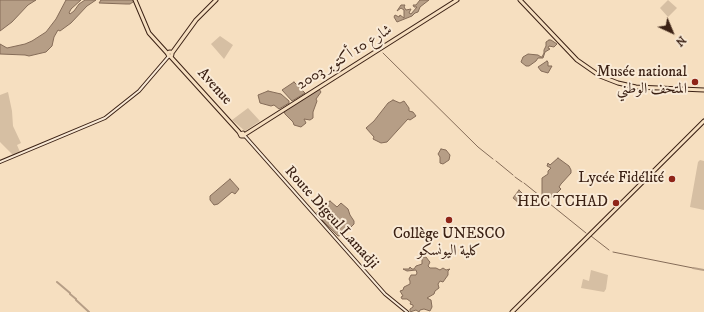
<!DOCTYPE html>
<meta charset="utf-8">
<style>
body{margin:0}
#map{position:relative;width:704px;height:312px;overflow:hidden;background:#f6dfc0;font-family:"IM FELL DW Pica",serif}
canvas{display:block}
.north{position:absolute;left:652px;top:12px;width:40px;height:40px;-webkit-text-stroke:3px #f9ead6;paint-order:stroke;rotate:136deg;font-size:11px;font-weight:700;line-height:16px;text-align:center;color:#3b2114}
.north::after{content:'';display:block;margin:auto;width:14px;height:18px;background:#3b2114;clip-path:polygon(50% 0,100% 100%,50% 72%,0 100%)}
</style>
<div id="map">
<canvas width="704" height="312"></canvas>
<div class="north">N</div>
</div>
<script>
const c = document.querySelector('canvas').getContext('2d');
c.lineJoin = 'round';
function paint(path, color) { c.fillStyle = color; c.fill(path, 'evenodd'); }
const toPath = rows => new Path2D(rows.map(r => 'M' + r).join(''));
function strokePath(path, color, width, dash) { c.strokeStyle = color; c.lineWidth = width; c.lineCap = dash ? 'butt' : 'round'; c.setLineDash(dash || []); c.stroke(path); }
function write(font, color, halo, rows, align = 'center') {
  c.font = font + ' "IM FELL DW Pica",Amiri,serif'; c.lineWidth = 4; c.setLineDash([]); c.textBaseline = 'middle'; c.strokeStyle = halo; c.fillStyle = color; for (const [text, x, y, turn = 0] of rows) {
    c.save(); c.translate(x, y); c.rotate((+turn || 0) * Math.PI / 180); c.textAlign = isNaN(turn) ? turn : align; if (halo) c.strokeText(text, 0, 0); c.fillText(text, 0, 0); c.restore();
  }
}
const green = toPath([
 [668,0,677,8,668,17,660,8],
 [220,36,233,45,224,59,211,44],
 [8,92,12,111,13,126,21,143,17,145,20,152,13,155,0,142,0,95],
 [248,108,260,121,245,131,232,120],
 [700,160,704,161,704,210,690,207,698,162],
 [591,270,608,275,606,289,604,292,581,288,583,279,589,281]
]);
const water = toPath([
 [0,0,36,0,28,5,12,22,0,31,0,0],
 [66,0,81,0,71,9,69,13,70,14,74,11,79,4,85,0,96,0,87,6,71,23,60,31,58,30,54,37,52,46,46,52,29,56,25,55,0,54,0,44,7,48,25,44,32,41,46,32,56,19,66,0],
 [101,0,136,0,130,4,126,4,99,3,101,0],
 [420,0,429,0,420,7,418,12,415,13,412,16,397,22,394,17,395,15,399,17,400,15,404,18,404,10,401,8,397,11,401,5,405,5,404,7,406,10,411,9,409,13,411,14,417,7,414,7,413,5,416,5,420,0],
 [549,40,551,40,557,44,554,47,549,46,548,48,550,49,545,52,543,58,538,58,536,61,529,66,526,66,521,62,523,57,528,54,538,55,541,57,542,57,544,53,544,50,546,46,546,42,549,40],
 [547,61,548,62,548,66,552,66,548,73,541,71,538,67,547,61],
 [294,82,305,93,292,101,282,90,294,82],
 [319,89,321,92,316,99,317,101,313,112,313,118,310,120,304,119,306,123,301,127,294,125,293,122,285,114,284,111,319,89],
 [268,91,281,94,289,101,289,103,279,109,274,105,271,106,260,103,258,95,268,91],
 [393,100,400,103,404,101,409,108,409,111,413,112,416,116,410,120,408,119,407,120,387,142,381,143,373,139,374,137,366,128,374,121,388,103,393,100],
 [441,149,446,150,450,155,449,160,443,164,440,163,440,157,438,154,441,149],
 [558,158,569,166,571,170,571,173,561,184,559,187,561,189,558,192,548,200,542,195,542,178,548,174,548,171,551,168,547,166,548,163,550,165,558,158],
 [230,179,239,189,235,194,232,192,218,204,214,205,210,200,210,196,230,179],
 [519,190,526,197,520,204,513,198,519,190],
 [330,201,337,207,341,203,348,209,350,215,354,221,354,224,343,235,338,236,317,215,317,212,330,201],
 [423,257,426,257,429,261,430,262,428,266,430,268,436,268,440,270,443,268,446,270,450,269,448,271,448,275,443,282,440,281,438,284,439,288,435,291,434,294,427,298,431,300,432,307,430,311,424,309,420,310,419,312,416,310,410,312,410,309,413,307,413,305,410,304,411,302,407,299,402,299,401,297,403,296,400,291,403,290,404,287,410,284,410,281,409,279,411,275,416,275,417,273,416,270,407,271,403,269,409,269,410,267,412,269,414,269,416,266,422,264,422,260,423,257]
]);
const stream = toPath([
 [383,53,478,147,493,159],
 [496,161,513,175],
 [515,177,522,182],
 [524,183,586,233],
 [591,236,609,250],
 [613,252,693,268]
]);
const canal = toPath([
 [693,268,704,270],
 [57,282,70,293],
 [70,294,76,299],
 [76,300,89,312]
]);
const secondary = toPath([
 [244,135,385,294,407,312],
 [0,162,105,118,139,91,169,56]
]);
const primary = toPath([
 '168 54a2 2 0 1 1 4 0a2 2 0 1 1-4 0Z',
 [172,53,196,20,216,0],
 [512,312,704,121]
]);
const trunk = toPath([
 [135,0,149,33,168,54],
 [520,0,577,60,600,76,618,83,636,87,704,90],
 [170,56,239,132,241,136,244,136,243,133,240,134],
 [244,135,457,0]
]);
const markers = [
 [695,82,4,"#8f2418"],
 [672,179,4,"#8f2418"],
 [616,203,4,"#8f2418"],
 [449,220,4,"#8f2418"]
];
const streetNames = [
 ["شارع 10 أكتوبر 2003",345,58,-32],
 ["Avenue",214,87,48],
 ["Route Digeul Lamadji",331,218,48]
];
const poiNames = [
 ["Musée national",687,73],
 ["المتحف الوطني",687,90],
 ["Lycée Fidélité",664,179],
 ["HEC TCHAD",608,203],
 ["Collège UNESCO",449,235,"center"],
 ["كلية اليونسكو",449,252,"center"]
];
paint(green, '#d6bfa3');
paint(water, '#b69e86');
strokePath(water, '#856c58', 1);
strokePath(stream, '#856c58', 1);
strokePath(canal, '#b69e86', 2);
strokePath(secondary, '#3b2114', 4);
strokePath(primary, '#3b2114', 5);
strokePath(trunk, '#3b2114', 5);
strokePath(secondary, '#f9ead6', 2);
strokePath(primary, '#f6dfc0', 3);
strokePath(trunk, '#f6dfc0', 3);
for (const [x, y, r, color] of markers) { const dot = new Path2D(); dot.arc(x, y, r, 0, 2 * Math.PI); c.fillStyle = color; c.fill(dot); strokePath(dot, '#f9ead6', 1.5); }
write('15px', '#3b2114', '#f9ead6', streetNames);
write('15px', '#3b2114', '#f9ead6', poiNames, 'right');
</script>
